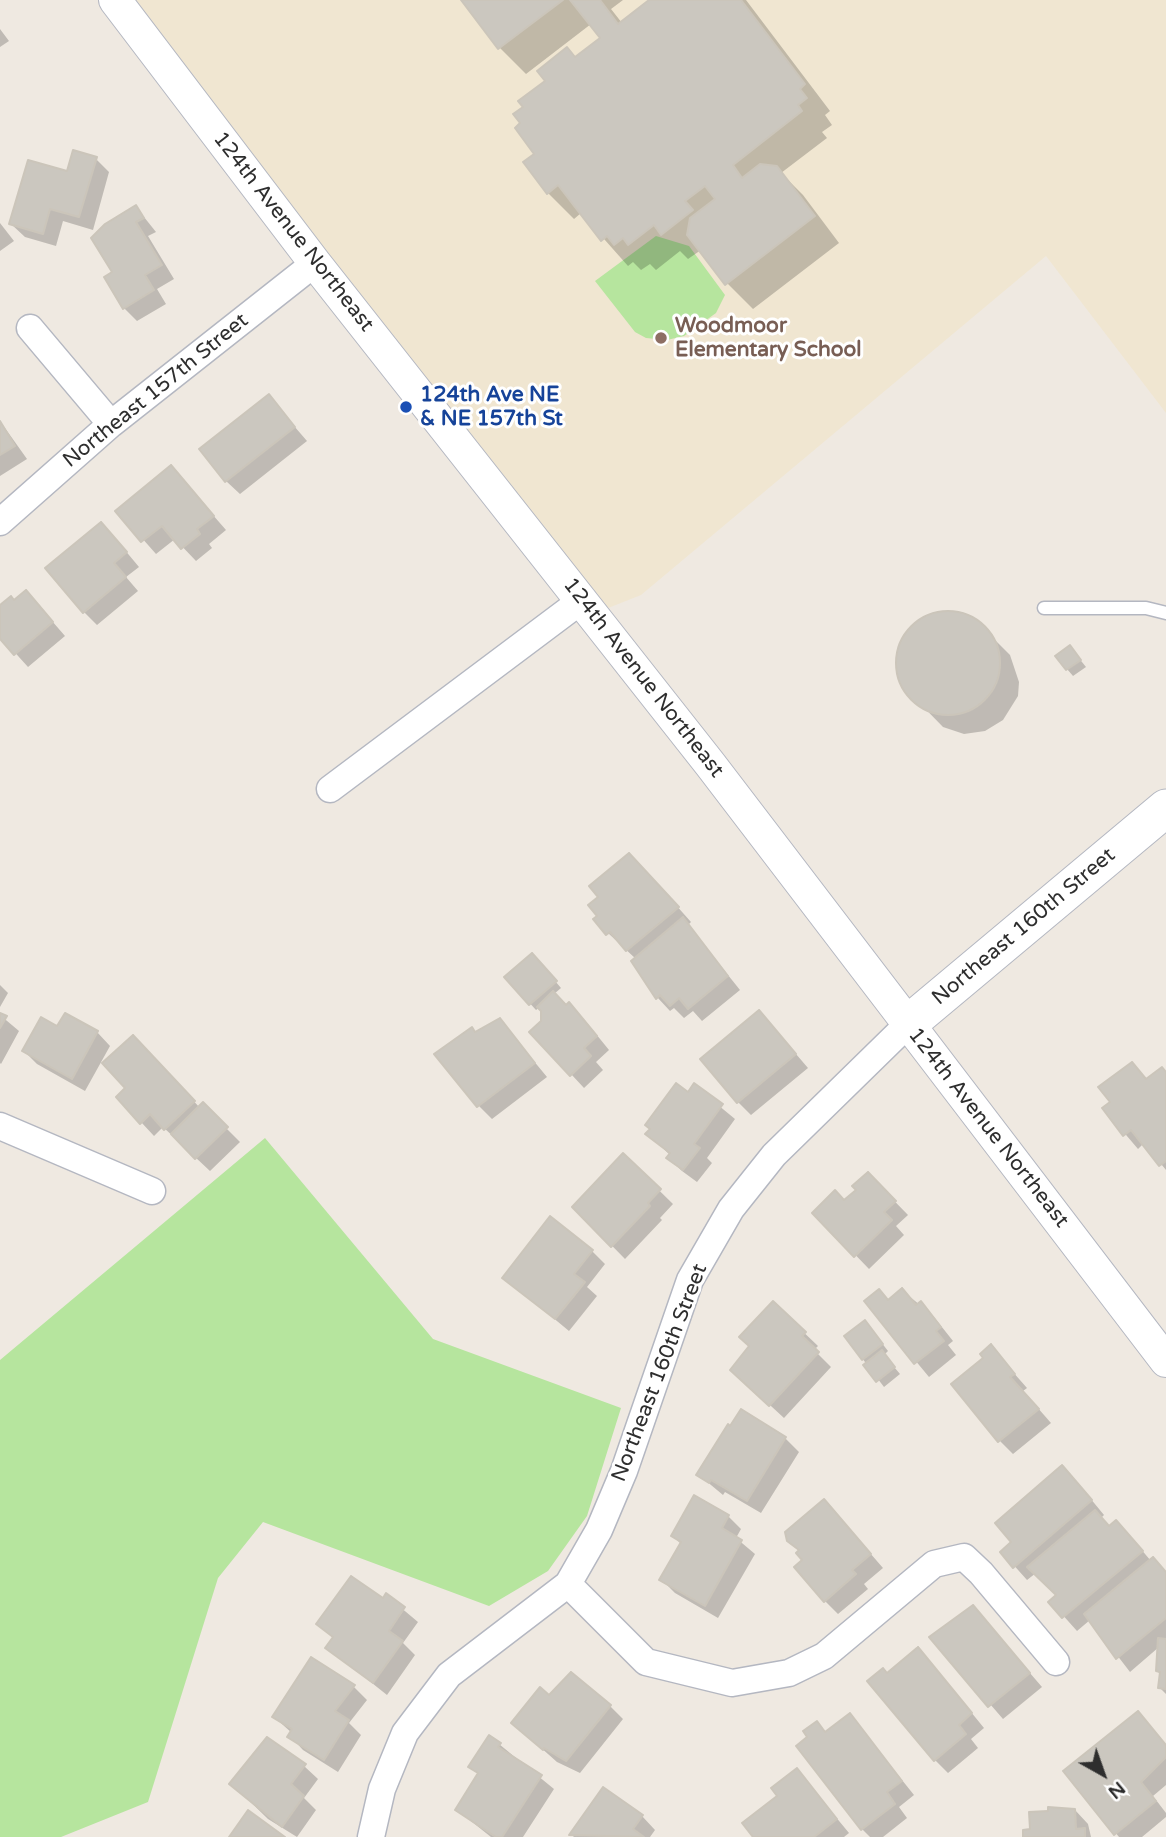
<!DOCTYPE html>
<style>
body{margin:0}
#map{position:relative;width:1166px;height:1837px;overflow:hidden;background:#efe9e1;font-family:"Varela Round",sans-serif}
canvas{display:block}
.north{position:absolute;left:1068px;top:1739px;width:70px;height:70px;-webkit-text-stroke:5px #fff;paint-order:stroke;rotate:140deg;font-size:19px;font-weight:700;line-height:28px;text-align:center;color:#2e2e2e}
.north::after{content:'';display:block;margin:auto;width:24px;height:32px;background:#2e2e2e;clip-path:polygon(50% 0,100% 100%,50% 72%,0 100%)}
</style>
<div id="map">
<canvas width="1166" height="1837"></canvas>
<div class="north">N</div>
</div>
<script>
const c = document.querySelector('canvas').getContext('2d');
c.lineJoin = 'round';
function paint(path, color) { c.fillStyle = color; c.fill(path, 'evenodd'); }
const toPath = rows => new Path2D(rows.map(r => 'M' + r).join(''));
function strokePath(path, color, width, dash) { c.strokeStyle = color; c.lineWidth = width; c.lineCap = dash ? 'butt' : 'round'; c.setLineDash(dash || []); c.stroke(path); }
function write(font, color, halo, rows, align = 'center') {
  c.font = font + ' "Varela Round",sans-serif'; c.lineWidth = 6; c.setLineDash([]); c.textBaseline = 'middle'; c.strokeStyle = halo; c.fillStyle = color; for (const [text, x, y, turn = 0] of rows) {
    c.save(); c.translate(x, y); c.rotate((+turn || 0) * Math.PI / 180); c.textAlign = isNaN(turn) ? turn : align; if (halo) c.strokeText(text, 0, 0); c.fillText(text, 0, 0); c.restore();
  }
}
const education = toPath([
 [115,0,1166,0,1166,413,1046,256,641,595,593,614]
]);
const green = toPath([
 [656,236,689,246,725,295,716,313,684,336,667,340,646,338,635,332,595,281],
 [265,1138,433,1339,621,1408,587,1516,548,1571,489,1606,263,1522,218,1578,148,1802,61,1837,0,1837,0,1360]
]);
const shadow = toPath([
 [463,0,623,0,611,9,622,23,652,0,746,0,830,111,825,115,832,125,822,132,827,138,781,173,803,195,839,243,753,309,727,283,701,250,688,259,680,251,656,270,650,264,641,270,633,262,628,266,581,213,574,219,548,193,537,154,522,123,525,107,602,38,591,24,526,74,500,48],
 [0,29,9,41,0,47],
 [96,159,109,172,93,230,63,221,56,246,25,237,11,224,68,173],
 [136,207,156,232,148,236,174,279,157,289,166,304,137,321,124,308,115,273],
 [0,223,14,241,0,251],
 [269,397,307,441,240,494,226,481],
 [0,421,27,459,0,476],
 [171,467,226,530,209,544,212,548,196,561,175,539,156,554,118,511],
 [114,537,139,567,126,577,138,591,97,625,84,612],
 [39,606,65,636,28,667,0,636,0,615],
 [947,612,960,614,979,624,1010,655,1019,682,1018,696,1003,720,985,731,964,734,943,727,902,685,897,664,901,643,909,631,932,615],
 [1070,647,1086,667,1073,676,1067,669],
 [643,868,691,922,688,925,740,990,702,1021,693,1011,684,1018,674,1008,670,1011,657,997,636,959,608,933],
 [538,961,561,988,554,994,583,1018,609,1050,596,1062,603,1070,584,1088,571,1074,542,1022,543,1010,540,1007,536,1010,506,977],
 [0,985,8,993,0,1007],
 [0,1015,19,1031,1,1064,0,1063],
 [500,1020,547,1077,492,1119,479,1106,476,1034],
 [772,1026,808,1068,751,1115,738,1102],
 [58,1029,97,1032,110,1046,85,1091,37,1064,24,1051],
 [147,1050,200,1108,203,1105,240,1142,210,1171,163,1127,154,1136,141,1122,128,1088],
 [1132,1064,1148,1080,1166,1073,1166,1170,1144,1143,1138,1149,1104,1109,1112,1103],
 [695,1086,735,1119,707,1158,712,1163,697,1182,682,1171,668,1158,670,1155,648,1134],
 [623,1155,673,1204,660,1218,662,1220,625,1259,574,1207],
 [868,1174,908,1215,896,1226,904,1235,869,1269,815,1213,844,1202,858,1190],
 [592,1251,605,1264,587,1287,597,1296,569,1331,505,1278],
 [902,1290,934,1317,953,1341,948,1345,956,1355,929,1377,866,1301,889,1301],
 [773,1303,818,1346,814,1350,831,1367,784,1418,746,1383,751,1346],
 [871,1329,888,1351,884,1355,900,1374,884,1387,846,1337],
 [991,1347,1027,1388,1023,1391,1051,1423,1013,1454,1000,1441],
 [785,1438,799,1452,761,1513,725,1492,723,1495,699,1475],
 [1076,1481,1104,1515,1101,1518,1110,1527,1129,1535,1151,1561,1166,1572,1166,1694,1160,1688,1161,1675,1157,1671,1159,1647,1130,1672,1090,1620,1077,1631,1051,1602,1058,1596,1036,1573,1027,1580,1002,1552],
 [837,1515,883,1568,864,1584,868,1589,838,1614,825,1601,800,1552,789,1540],
 [728,1516,741,1529,736,1538,755,1554,718,1618,675,1593,662,1580,682,1545,673,1536],
 [387,1596,418,1622,403,1643,415,1655,387,1695,328,1648,334,1639,318,1624,383,1600],
 [973,1607,1042,1687,1003,1719,932,1637],
 [311,1659,354,1687,367,1700,349,1723,361,1735,338,1772,303,1750,290,1736,292,1733,274,1717],
 [931,1663,984,1728,971,1739,978,1748,948,1773,935,1760,888,1675],
 [549,1697,610,1706,623,1719,580,1773,557,1762,513,1723],
 [1138,1713,1166,1745,1166,1785,1153,1796,1166,1813,1166,1817,1142,1837,1119,1837,1066,1772],
 [850,1715,914,1795,899,1807,907,1818,883,1837,870,1837,862,1829,798,1747,810,1738,817,1723,827,1733],
 [499,1744,554,1789,523,1837,491,1837,457,1810,479,1775,470,1767],
 [304,1766,318,1779,304,1798,316,1810,297,1837,268,1819,232,1784],
 [797,1770,849,1833,844,1837,755,1837],
 [1061,1808,1075,1810,1088,1824,1091,1837,1025,1837,1031,1831,1031,1813],
 [642,1816,655,1830,650,1837,574,1837,571,1834]
]);
const building = toPath([
 [461,0,563,0,498,49,461,0],
 [570,0,600,0,618,24,649,0,741,0,805,84,800,89,807,98,798,105,802,111,733,165,742,178,760,164,777,166,815,216,725,285,687,235,690,218,715,199,705,186,685,201,693,210,661,235,654,225,628,245,623,238,614,245,607,236,601,241,558,185,547,194,523,162,534,154,515,128,520,123,513,114,523,107,518,101,545,81,537,71,567,47,575,57,600,38,570,0],
 [73,150,97,157,79,217,50,209,43,234,9,224,28,160,67,171,73,150],
 [136,205,144,218,136,222,162,265,145,275,154,290,123,309,104,277,112,272,91,238,105,224,136,205],
 [269,394,295,427,225,482,199,449,269,394],
 [0,421,15,446,0,455,0,421],
 [171,465,214,516,197,529,200,534,181,549,162,526,141,542,115,511,171,465],
 [101,522,127,552,114,563,126,577,83,613,45,568,101,522],
 [26,590,53,622,14,655,0,639,0,605,11,596,14,600,26,590],
 '896 663a52 52 0 1 1 104 0a52 52 0 1 1-104 0Z',
 [1070,645,1081,660,1066,670,1055,656,1070,645],
 [629,853,679,907,626,951,610,932,606,935,593,919,597,916,588,905,598,897,589,886,629,853],
 [683,917,728,976,688,1009,679,998,670,1006,660,995,656,999,631,961,683,917],
 [532,953,557,981,529,1005,504,977,532,953],
 [553,991,566,1005,569,1002,597,1036,584,1048,591,1056,570,1076,529,1032,541,1021,541,1011,537,1007,553,991],
 [759,1010,796,1054,737,1103,700,1059,759,1010],
 [0,1013,7,1016,0,1028,0,1013],
 [65,1013,98,1031,72,1079,22,1051,41,1017,57,1026,65,1013],
 [500,1018,535,1063,477,1107,434,1054,472,1027,475,1032,500,1018],
 [133,1035,195,1101,164,1130,150,1114,140,1124,116,1097,125,1088,102,1063,133,1035],
 [1132,1062,1146,1079,1162,1067,1166,1072,1166,1161,1159,1166,1131,1130,1123,1136,1102,1108,1110,1102,1098,1087,1132,1062],
 [676,1083,688,1092,694,1083,723,1104,694,1144,700,1148,683,1170,666,1158,670,1153,645,1134,650,1129,645,1125,676,1083],
 [203,1102,228,1127,195,1159,171,1134,203,1102],
 [623,1153,661,1189,648,1203,650,1206,611,1247,572,1207,623,1153],
 [868,1172,896,1201,884,1212,892,1220,854,1257,812,1213,835,1190,844,1200,856,1190,852,1186,868,1172],
 [550,1216,593,1250,574,1274,585,1282,555,1319,502,1278,550,1216],
 [902,1288,916,1305,921,1301,941,1327,936,1331,944,1341,914,1364,864,1301,879,1289,888,1300,902,1288],
 [773,1301,806,1332,802,1336,819,1352,769,1406,730,1370,749,1346,739,1337,773,1301],
 [865,1320,883,1344,862,1360,844,1336,865,1320],
 [991,1344,1015,1374,1010,1377,1039,1409,998,1442,951,1384,983,1358,980,1354,991,1344],
 [882,1350,895,1367,876,1382,863,1365,882,1350],
 [741,1409,786,1437,747,1501,711,1480,709,1483,696,1475,728,1424,730,1426,741,1409],
 [1062,1465,1092,1500,1013,1568,1000,1552,1011,1542,995,1523,1062,1465],
 [694,1495,729,1515,722,1528,742,1540,705,1606,659,1580,681,1542,671,1536,694,1495],
 [824,1499,871,1554,852,1570,856,1574,824,1602,794,1567,802,1560,796,1553,799,1550,787,1541,785,1532,824,1499],
 [1095,1510,1109,1526,1116,1520,1143,1551,1062,1618,1048,1602,1056,1595,1027,1567,1095,1510],
 [1153,1557,1166,1572,1166,1618,1116,1659,1084,1614,1153,1557],
 [351,1576,383,1598,386,1593,405,1607,389,1631,403,1641,373,1683,325,1648,333,1637,316,1624,351,1576],
 [973,1605,1030,1673,988,1707,929,1637,973,1605],
 [1158,1638,1166,1639,1166,1689,1158,1688,1160,1672,1156,1671,1158,1638],
 [918,1647,972,1713,959,1725,966,1734,934,1761,867,1681,883,1668,887,1673,918,1647],
 [311,1657,355,1685,335,1711,349,1720,324,1760,287,1737,292,1729,272,1717,311,1657],
 [571,1672,611,1705,566,1761,544,1748,543,1750,511,1723,540,1687,549,1695,571,1672],
 [1138,1711,1166,1745,1166,1757,1141,1782,1156,1801,1114,1835,1063,1771,1138,1711],
 [850,1713,902,1781,887,1792,895,1804,861,1830,796,1746,807,1737,803,1731,817,1721,825,1732,850,1713],
 [489,1735,501,1743,498,1747,542,1775,502,1837,496,1837,455,1810,478,1773,468,1767,489,1735],
 [267,1737,306,1764,291,1784,304,1796,282,1827,229,1784,267,1737],
 [797,1768,837,1819,814,1837,753,1837,742,1823,777,1796,771,1788,797,1768],
 [603,1787,643,1815,633,1829,644,1837,569,1835,603,1787],
 [1048,1807,1075,1809,1076,1829,1085,1828,1085,1837,1023,1837,1023,1830,1030,1829,1029,1812,1048,1811,1048,1807],
 [248,1810,285,1837,229,1837,248,1810]
]);
const service = toPath([
 [1044,608,1146,608,1166,613]
]);
const minor = toPath([
 [30,328,111,424],
 [0,522,111,424,315,263],
 [330,789,582,600],
 [0,1126,152,1191],
 [568,1584,646,1662,732,1683,789,1673,824,1656,934,1564,964,1557,981,1573,1056,1662],
 [371,1837,382,1789,405,1733,449,1675,568,1584,599,1530,624,1471,690,1280,731,1209,774,1155,908,1024]
]);
const tertiary = toPath([
 [115,0,315,263,710,764,1166,1361]
]);
const secondary = toPath([
 [908,1024,1166,808]
]);
const markers = [
 [661,338,7,"#8d6e63"],
 [406,407,7,"#1a4fb4"]
];
const streetNames = [
 ["124th Avenue Northeast",293,232,52],
 ["Northeast 157th Street",156,391,-39],
 ["124th Avenue Northeast",643,678,52],
 ["Northeast 160th Street",1024,927,-40],
 ["124th Avenue Northeast",988,1128,52],
 ["Northeast 160th Street",660,1373,-69]
];
const educationNames = [
 ["Woodmoor",675,326],
 ["Elementary School",675,350]
];
const transitNames = [
 ["124th Ave NE",420,395],
 ["& NE 157th St",420,419]
];
paint(education, '#f0e6d1');
paint(green, '#b6e59e');
paint(shadow, '#0003');
paint(building, '#cbc7bf');
strokePath(building, '#cbc5ba', 2);
strokePath(service, '#b4b7c1', 15);
strokePath(minor, '#b4b7c1', 29);
strokePath(tertiary, '#b4b7c1', 34);
strokePath(secondary, '#b4b7c1', 39);
strokePath(service, '#fff', 12);
strokePath(minor, '#fff', 26);
strokePath(tertiary, '#fff', 32);
strokePath(secondary, '#fff', 37);
for (const [x, y, r, color] of markers) { const dot = new Path2D(); dot.arc(x, y, r, 0, 2 * Math.PI); c.fillStyle = color; c.fill(dot); strokePath(dot, '#fff', 2.5); }
write('21px', '#2e2e2e', '#fff', streetNames);
write('bold 21px', '#785e54', '#fff', educationNames, 'left');
write('bold 21px', '#164399', '#fff', transitNames, 'left');
</script>
